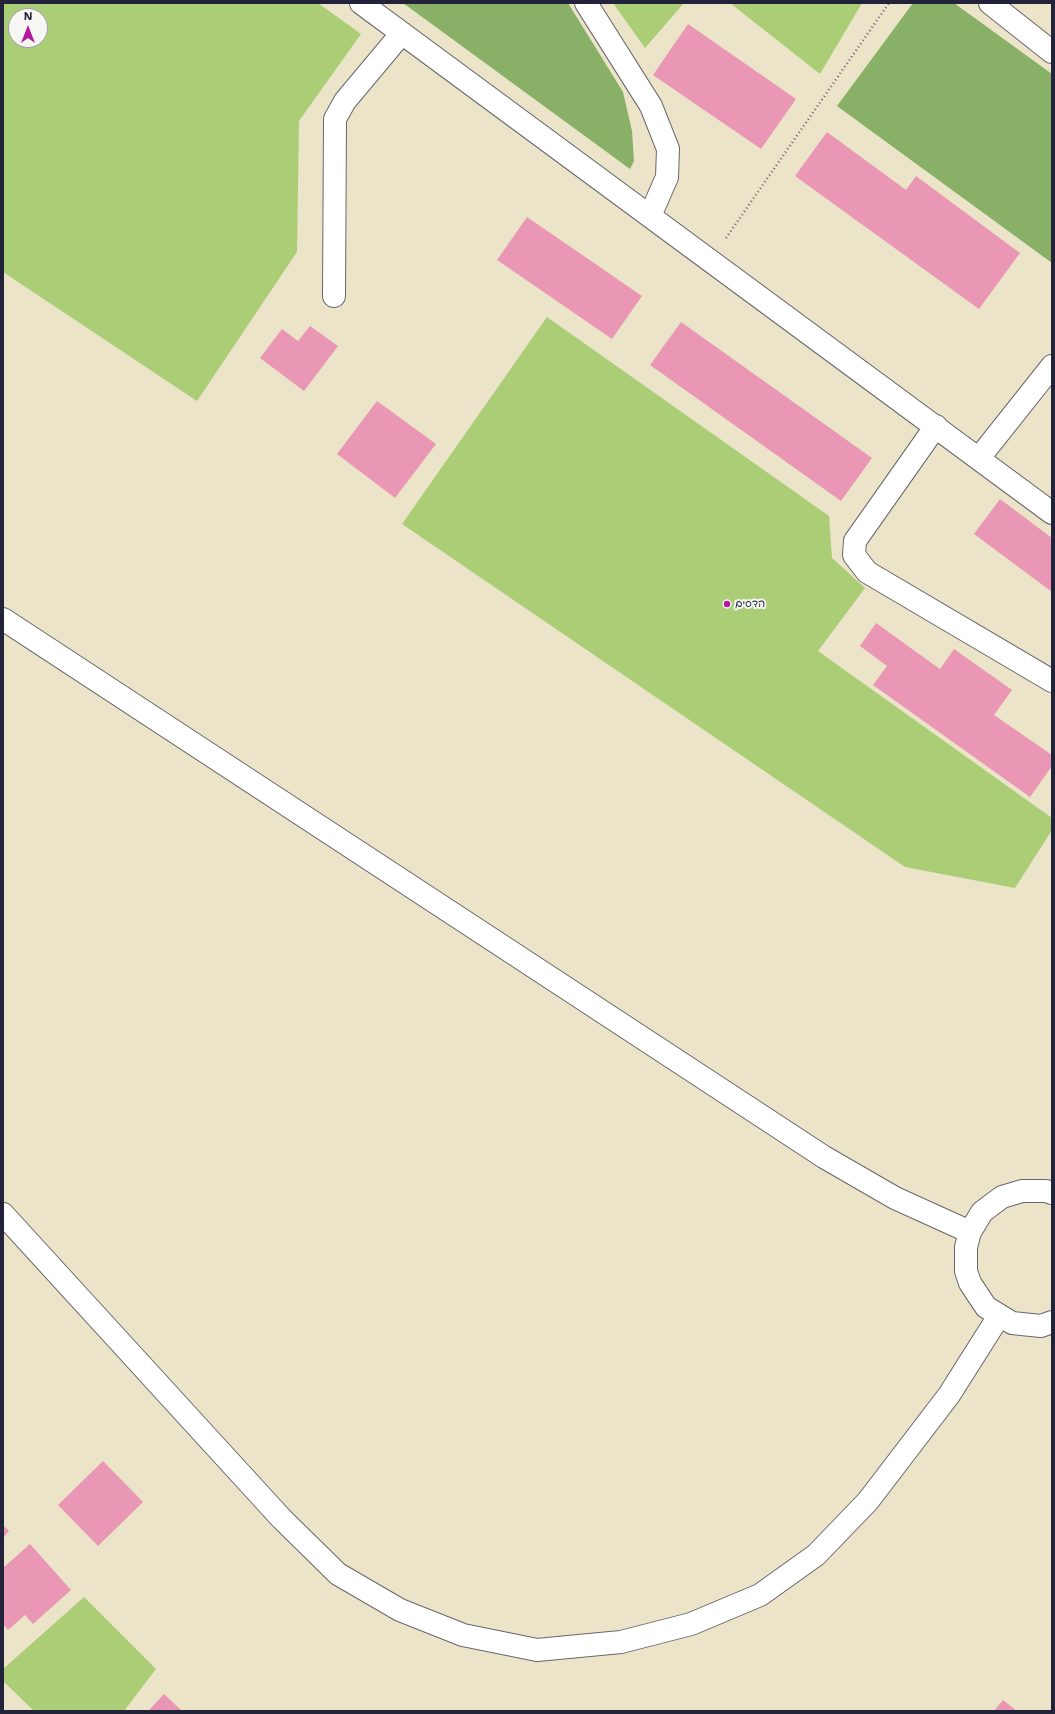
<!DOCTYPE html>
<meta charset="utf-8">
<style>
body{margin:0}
#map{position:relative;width:1055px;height:1714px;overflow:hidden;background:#ece4c8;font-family:"Shantell Sans",sans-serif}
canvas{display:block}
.frame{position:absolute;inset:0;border:4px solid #22223b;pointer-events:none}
.north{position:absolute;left:8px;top:8px;width:40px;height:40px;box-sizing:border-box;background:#f6f6f2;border:1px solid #a1a1a9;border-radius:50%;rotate:0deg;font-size:11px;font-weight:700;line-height:16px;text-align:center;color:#22223b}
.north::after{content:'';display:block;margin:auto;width:14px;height:18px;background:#b5179e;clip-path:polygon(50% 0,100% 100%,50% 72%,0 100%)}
</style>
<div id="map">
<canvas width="1055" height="1714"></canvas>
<div class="frame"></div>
<div class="north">N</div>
</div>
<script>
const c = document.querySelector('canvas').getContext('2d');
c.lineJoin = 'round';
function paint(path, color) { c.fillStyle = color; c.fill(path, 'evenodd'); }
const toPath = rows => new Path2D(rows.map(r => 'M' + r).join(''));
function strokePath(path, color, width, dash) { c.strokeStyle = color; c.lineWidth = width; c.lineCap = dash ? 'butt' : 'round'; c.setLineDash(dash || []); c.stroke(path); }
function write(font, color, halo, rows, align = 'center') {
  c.font = font + ' "Shantell Sans","Playpen Sans Hebrew",sans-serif'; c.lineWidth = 4; c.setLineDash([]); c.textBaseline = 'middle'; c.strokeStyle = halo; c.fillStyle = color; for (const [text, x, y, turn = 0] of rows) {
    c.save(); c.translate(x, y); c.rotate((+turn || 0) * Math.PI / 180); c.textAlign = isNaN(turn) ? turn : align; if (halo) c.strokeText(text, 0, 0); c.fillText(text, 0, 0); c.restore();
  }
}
const green = toPath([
 [3,3,318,3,361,34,299,121,297,252,197,401,3,272],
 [16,16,40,16,40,40,16,40],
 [613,3,684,3,645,48],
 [730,3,862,3,820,74],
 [547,317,829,516,832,558,865,588,818,651,1052,818,1052,830,1015,888,905,867,402,524],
 [84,1597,156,1669,124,1711,34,1711,3,1681,3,1669]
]);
const forest = toPath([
 [403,3,568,3,623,92,632,131,634,161,630,169],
 [913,3,954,3,1052,74,1052,263,837,106]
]);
const building = toPath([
 [688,24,796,99,761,149,653,75],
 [827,132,906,190,916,176,1020,253,979,309,795,176],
 [527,217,642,296,612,339,497,260],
 [681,322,872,458,841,501,650,365],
 [310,326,338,346,304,391,260,358,282,329,298,341],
 [377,401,436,444,395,498,337,454],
 [1000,499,1052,538,1052,592,974,534],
 [876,623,940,669,954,649,1012,690,994,715,1052,755,1052,766,1030,797,873,685,887,666,860,646],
 [103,1461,143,1502,98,1546,58,1505],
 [3,1525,9,1531,3,1538],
 [30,1544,71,1590,33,1624,25,1615,8,1630,3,1624,3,1568],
 [164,1694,182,1711,148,1711],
 [1003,1700,1017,1711,994,1711]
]);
const path = toPath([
 [726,238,889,3]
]);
const minor = toPath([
 [361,3,1052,513],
 [586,3,651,106,668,149,667,177,650,216],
 [990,3,1052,52],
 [334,296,335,119,345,101,402,33],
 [936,426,855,541,854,555,867,572,1052,681],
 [979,458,1052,366],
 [3,619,824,1157,895,1198,970,1232],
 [1052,1193,1046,1191,1022,1191,1002,1197,982,1212,970,1232,966,1247,966,1271,970,1283,986,1307,1012,1323,1041,1326,1052,1322],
 [3,1214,281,1518,338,1574,400,1610,463,1635,537,1650,621,1642,691,1624,760,1595,816,1555,868,1501,949,1395,999,1316]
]);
const markers = [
 [727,604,4,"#b5179e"]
];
const poiNames = [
 ["הדסים",735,604]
];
paint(green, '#abcd76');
paint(forest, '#88b067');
paint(building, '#e997b4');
strokePath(minor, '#69666c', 24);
strokePath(path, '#69666c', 2.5, [1, 3]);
strokePath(minor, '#fff', 22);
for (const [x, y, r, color] of markers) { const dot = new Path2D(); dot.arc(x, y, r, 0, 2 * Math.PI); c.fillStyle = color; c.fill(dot); strokePath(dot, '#f6f6f2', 1.5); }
write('11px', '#22223b', '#f6f6f2', poiNames, 'left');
</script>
